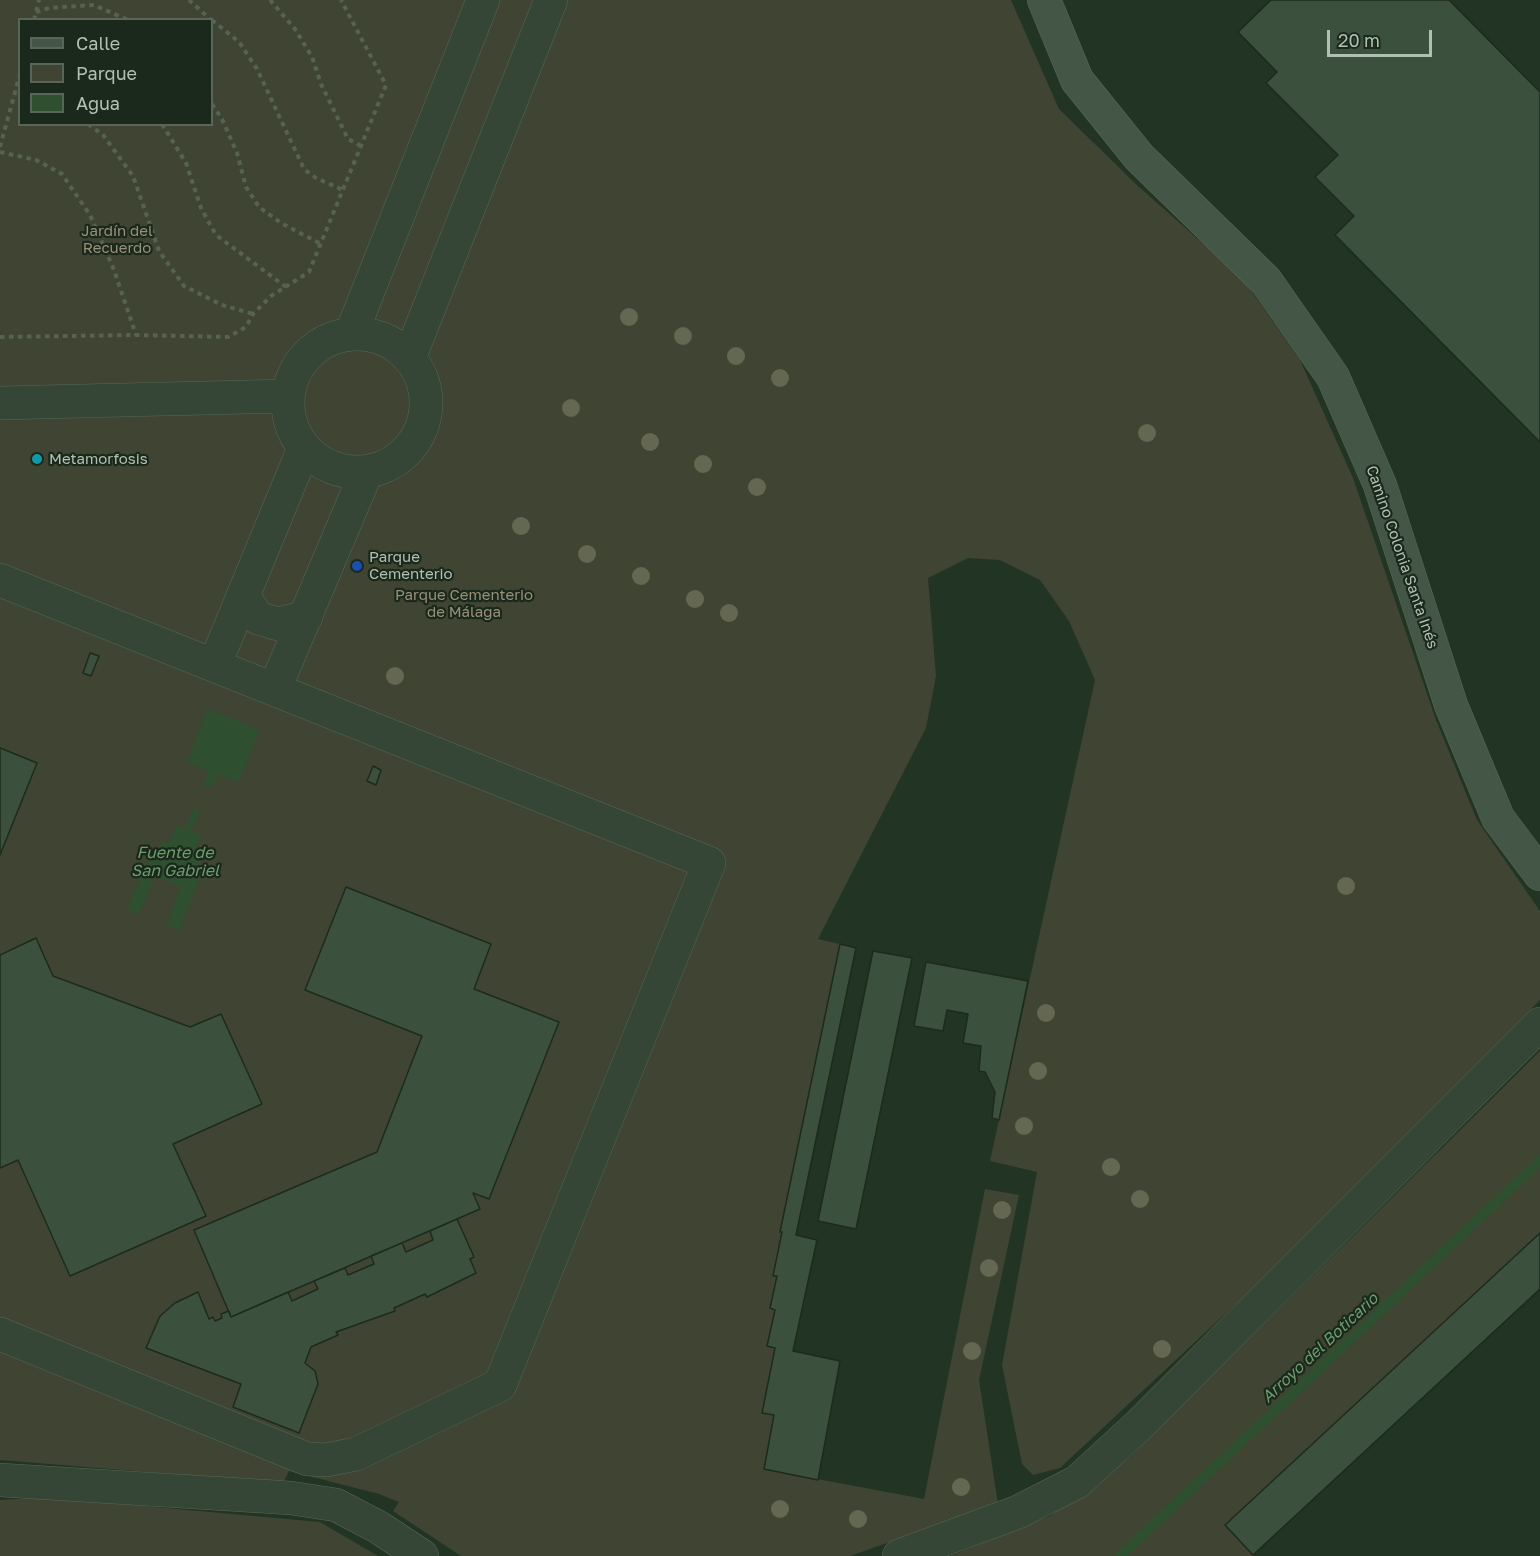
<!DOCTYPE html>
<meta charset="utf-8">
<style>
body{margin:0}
#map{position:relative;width:1540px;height:1556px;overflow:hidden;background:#223423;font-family:"Golos Text",sans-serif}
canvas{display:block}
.legend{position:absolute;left:18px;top:18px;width:195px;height:108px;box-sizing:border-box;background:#1b291c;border:2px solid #576658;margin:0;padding:8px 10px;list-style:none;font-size:18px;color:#b0c1b1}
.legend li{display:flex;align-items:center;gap:12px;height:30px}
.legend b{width:30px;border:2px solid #576658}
.scale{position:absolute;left:1327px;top:30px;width:105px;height:27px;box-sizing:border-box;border:3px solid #b0c1b1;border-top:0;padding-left:8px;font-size:18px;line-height:21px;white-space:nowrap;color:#b0c1b1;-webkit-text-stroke:4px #1b291c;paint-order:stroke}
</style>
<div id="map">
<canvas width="1540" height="1556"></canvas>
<ul class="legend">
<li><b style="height:8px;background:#445746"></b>Calle</li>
<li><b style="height:16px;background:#3f4532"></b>Parque</li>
<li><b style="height:16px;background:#2f4f31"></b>Agua</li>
</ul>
<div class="scale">20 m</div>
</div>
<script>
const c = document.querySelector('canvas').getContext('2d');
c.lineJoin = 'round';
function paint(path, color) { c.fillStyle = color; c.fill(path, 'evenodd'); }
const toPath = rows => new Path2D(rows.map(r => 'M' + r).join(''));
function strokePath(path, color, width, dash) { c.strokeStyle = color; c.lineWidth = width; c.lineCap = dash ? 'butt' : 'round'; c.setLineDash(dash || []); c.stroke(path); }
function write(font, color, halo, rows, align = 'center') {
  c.font = font + ' "Golos Text",sans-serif'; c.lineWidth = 4.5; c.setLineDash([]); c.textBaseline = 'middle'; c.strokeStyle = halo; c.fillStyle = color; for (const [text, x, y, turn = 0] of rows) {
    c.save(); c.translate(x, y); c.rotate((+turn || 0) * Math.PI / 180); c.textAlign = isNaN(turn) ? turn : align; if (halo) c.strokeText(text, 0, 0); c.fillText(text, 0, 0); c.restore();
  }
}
const green = toPath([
 [0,0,1011,0,1059,109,1138,186,1243,279,1300,360,1353,478,1436,720,1477,820,1540,911,1540,1000,1239,1301,1060,1468,1033,1475,1022,1464,1002,1365,1037,1172,990,1161,1095,680,1069,621,1040,580,1000,560,968,558,928,578,936,676,926,728,818,939,840,944,780,1232,782,1232,774,1276,777,1276,770,1308,775,1310,767,1346,775,1348,762,1412,774,1415,764,1469,924,1499,985,1189,1019,1195,979,1380,998,1504,850,1556,461,1556,393,1511,399,1502,379,1494,289,1471,283,1483,0,1460],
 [20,20,212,20,212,124,20,124],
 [1540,1051,1540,1233,1226,1525,1255,1556,950,1556,1050,1516,1130,1457],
 [46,1497,320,1522,378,1556,0,1556,0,1500]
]);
const water = toPath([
 [207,709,259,729,239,782,218,774,212,788,203,785,208,771,187,763],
 [194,808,200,811,191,831,201,835,193,854,202,857,197,870,202,873,179,930,166,925,181,887,154,876,139,915,127,909,150,854,156,856,162,841,169,844,176,826,185,829]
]);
const stream = toPath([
 [1120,1556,1540,1161]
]);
const building = toPath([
 [1271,0,1449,0,1540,92,1540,442,1335,235,1354,216,1315,177,1338,155,1266,83,1277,72,1238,32,1271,0],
 [90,653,99,656,91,676,83,673,90,653],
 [0,748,37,763,0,855,0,748],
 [373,766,381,770,376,785,367,781,373,766],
 [346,887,491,944,474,989,559,1022,489,1199,473,1193,480,1209,231,1317,194,1230,377,1152,422,1036,305,990,346,887],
 [36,938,53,976,190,1027,221,1014,262,1104,173,1144,206,1216,70,1276,18,1160,0,1168,0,955,36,938],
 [840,944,856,948,796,1235,817,1240,793,1351,840,1361,818,1480,764,1469,774,1415,762,1413,775,1348,767,1346,775,1310,770,1308,777,1276,773,1276,782,1232,780,1232,840,944],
 [873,951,912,958,856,1229,818,1221,873,951],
 [926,962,1028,981,999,1120,992,1118,995,1092,985,1072,979,1071,981,1046,963,1043,968,1014,947,1010,943,1031,914,1026,926,962],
 [457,1219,474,1257,470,1259,476,1273,427,1297,425,1294,394,1308,395,1311,336,1332,338,1335,311,1347,305,1363,315,1371,318,1384,299,1433,233,1407,241,1384,146,1348,160,1316,175,1303,198,1292,209,1319,213,1317,215,1321,222,1318,221,1314,229,1311,231,1317,288,1292,292,1301,318,1289,314,1281,345,1268,348,1275,374,1264,371,1256,402,1243,406,1252,433,1240,430,1231,457,1219],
 [1540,1233,1540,1289,1253,1555,1225,1525,1540,1233]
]);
const path = toPath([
 [189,0,211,20],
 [270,0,295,29,312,57,321,84,348,139,361,146],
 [36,12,49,8,94,5,128,20],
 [34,20,39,0],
 [212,20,239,42,257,69,304,169,316,178,343,190],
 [212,104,222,119,237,153,246,187,259,207,281,223,321,244],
 [88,124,103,135,133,176,159,251,184,286,222,305,253,314],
 [162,124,186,163,201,208,216,235,286,287],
 [0,147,20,74],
 [0,152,36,160,62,174,90,215,114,270,136,335],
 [0,337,136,335,228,337,246,327,253,314,271,296,309,272,386,85,341,0]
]);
const street = toPath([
 [352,332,483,0],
 '288 403a69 69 0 1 1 138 0a69 69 0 1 1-138 0Z',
 [410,356,551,0],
 [0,403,287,396],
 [0,580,709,863,500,1385,356,1454,326,1460,307,1459,0,1334],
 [243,596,258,618,278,624,306,617],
 [215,664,304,448],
 [275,688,366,473],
 [0,1480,291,1498,336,1505,378,1527,422,1556],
 [899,1556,1018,1512,1077,1482,1139,1425,1540,1024]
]);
const secondary = toPath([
 [1044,0,1077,80,1139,157,1266,281,1333,377,1380,485,1451,705,1498,818,1540,874]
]);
const trees = [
 [629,317],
 [683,336],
 [736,356],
 [780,378],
 [571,408],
 [1147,433],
 [650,442],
 [703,464],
 [757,487],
 [521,526],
 [587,554],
 [641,576],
 [695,599],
 [729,613],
 [395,676],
 [1346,886],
 [1046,1013],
 [1038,1071],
 [1024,1126],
 [1111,1167],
 [1140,1199],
 [1002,1210],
 [989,1268],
 [1162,1349],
 [972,1351],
 [961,1487],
 [780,1509],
 [858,1519]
];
const markers = [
 [37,459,6,"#0f9aa8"],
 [357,566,6,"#1a4fb4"]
];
const parkNames = [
 ["Jardín del",117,231],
 ["Recuerdo",117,248],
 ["Parque Cementerio",464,595],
 ["de Málaga",464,612]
];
const poiNames = [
 ["Metamorfosis",49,459],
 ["Parque",369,557],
 ["Cementerio",369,574]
];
const streetNames = [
 ["Camino Colonia Santa Inés",1402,557,71]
];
const waterNames = [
 ["Fuente de",175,853],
 ["San Gabriel",175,871],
 ["Arroyo del Boticario",1320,1348,-43]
];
paint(green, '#3f4532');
paint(water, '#2f4f31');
strokePath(stream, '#2f4f31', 10);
paint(building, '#3c513d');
strokePath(building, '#1d2b1e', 1.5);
strokePath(street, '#596859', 34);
strokePath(secondary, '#596859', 34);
strokePath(path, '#576352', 4, [4.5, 4.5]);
strokePath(street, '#354536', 33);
strokePath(secondary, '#445746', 33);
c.fillStyle = '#646752';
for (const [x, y] of trees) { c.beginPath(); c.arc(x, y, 9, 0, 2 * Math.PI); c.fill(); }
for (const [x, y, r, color] of markers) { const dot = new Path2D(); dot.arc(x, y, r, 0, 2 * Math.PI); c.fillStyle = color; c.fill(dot); strokePath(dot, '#1b291c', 2); }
write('15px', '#9a9079', '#1b291c', parkNames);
write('15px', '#b0c1b1', '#1b291c', poiNames, 'left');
write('15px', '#b0c1b1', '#1b291c', streetNames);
write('italic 16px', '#6d9d6e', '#1b291c', waterNames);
</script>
